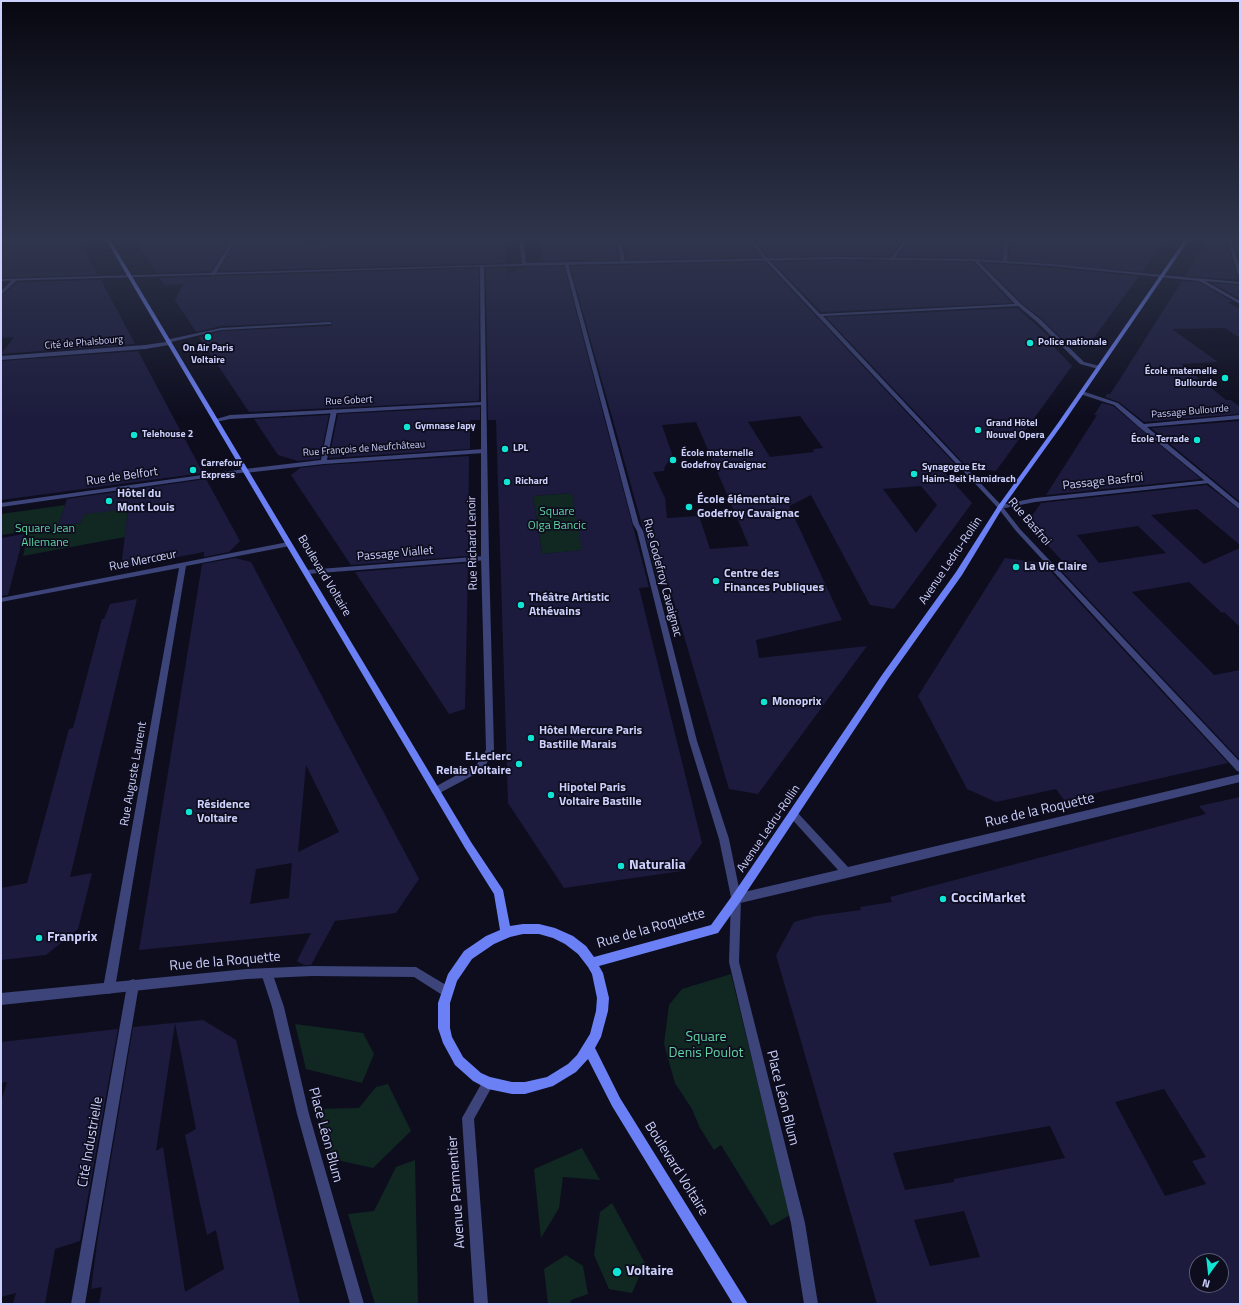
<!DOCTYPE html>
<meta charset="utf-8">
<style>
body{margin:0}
#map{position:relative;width:1241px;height:1305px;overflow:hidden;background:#0d0d1e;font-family:"Titillium Web",sans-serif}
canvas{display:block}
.frame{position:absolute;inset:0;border:2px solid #cdd0fc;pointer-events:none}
.north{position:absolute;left:1189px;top:1253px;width:40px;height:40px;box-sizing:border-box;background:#0d0d1e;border:1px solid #5a5b77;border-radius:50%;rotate:195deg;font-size:11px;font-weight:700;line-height:16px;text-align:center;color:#cdd0fc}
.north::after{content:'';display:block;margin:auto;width:14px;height:18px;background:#10e5d5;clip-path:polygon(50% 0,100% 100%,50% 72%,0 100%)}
</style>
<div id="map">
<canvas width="1241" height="1305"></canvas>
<div class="frame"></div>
<div class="north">N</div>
</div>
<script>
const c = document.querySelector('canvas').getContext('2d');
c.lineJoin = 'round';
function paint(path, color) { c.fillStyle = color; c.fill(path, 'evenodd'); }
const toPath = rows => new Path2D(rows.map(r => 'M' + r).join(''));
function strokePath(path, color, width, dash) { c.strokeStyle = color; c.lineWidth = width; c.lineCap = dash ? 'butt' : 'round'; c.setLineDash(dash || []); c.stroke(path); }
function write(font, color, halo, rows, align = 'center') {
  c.font = font + ' "Titillium Web",sans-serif'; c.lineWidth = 3.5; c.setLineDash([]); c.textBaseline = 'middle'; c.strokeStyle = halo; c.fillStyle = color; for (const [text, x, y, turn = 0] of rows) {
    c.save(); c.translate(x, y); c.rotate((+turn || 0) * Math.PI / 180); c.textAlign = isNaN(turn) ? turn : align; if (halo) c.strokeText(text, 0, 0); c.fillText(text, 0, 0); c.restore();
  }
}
const green = toPath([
 [572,493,584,550,542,554,533,496],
 [65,505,58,526,80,523,84,514,128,508,125,537,23,556,29,531,1,535,1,514],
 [731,974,790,1215,771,1226,721,1145,714,1150,700,1128,692,1109,675,1083,664,1044,669,1005,682,989],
 [295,1024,363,1033,374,1054,362,1083,306,1069],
 [388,1084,411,1131,373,1168,332,1159,318,1109,359,1108,376,1087],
 [582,1148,600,1180,563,1177,559,1208,541,1238,534,1169],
 [415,1160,418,1304,375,1304,348,1214,374,1211,396,1167],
 [612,1203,645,1263,632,1293,609,1289,594,1255,600,1212],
 [566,1255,583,1266,588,1294,571,1300,570,1304,548,1304,544,1269]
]);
const building = toPath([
 [1,238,78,238,98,275,1,278],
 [134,238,232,238,211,271,157,273],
 [238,238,307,238,305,242,401,238,505,238,506,263,219,271],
 [539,238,620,238,617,246,619,260,539,261,542,260],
 [626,238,746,238,761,257,626,260,624,246],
 [753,238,904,238,890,256,768,257],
 [911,238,1003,238,1002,259,898,256],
 [1010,238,1009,238,1167,238,1142,272,1009,260],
 [1232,238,1240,238,1240,263],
 [1207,241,1228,245,1237,275,1240,277,1240,280,1185,276],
 [836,260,973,262,1012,303,821,312,773,262],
 [765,262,957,466,937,464,972,503,894,609,870,605,811,495,789,506,842,620,756,640,759,658,867,646,758,794,729,789,669,585,659,586,570,266],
 [800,416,823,448,813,449,814,452,770,457,748,422],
 [696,422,705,443,749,546,710,549,699,516,667,518,665,498,653,472,664,471,665,466,673,457,662,425],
 [921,486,937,505,916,533,883,489],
 [982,263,1052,268,1139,276,1087,347,1069,346,1041,318,1022,303],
 [564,266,649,587,639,588,702,843,682,871,564,888,508,803,496,420,488,420,486,268,507,268,507,274,524,267],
 [572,493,582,550,542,554,533,496],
 [479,268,479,401,249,412,199,337,221,331,331,326,332,321,221,326,196,332,175,300,183,284,165,285,160,278],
 [101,280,135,344,1,354,14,337,1,338,1,296,17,282],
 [1182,281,1199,282,1233,302,1227,302,1240,309,1240,338,1225,328,1172,329,1218,362,1181,364,1226,400,1231,400,1240,407,1240,414,1144,422,1119,402,1105,397,1107,394,1110,394,1118,382],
 [1212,283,1240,285,1240,299],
 [1017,308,1058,344,1050,343,1072,366,996,471,968,468,826,317],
 [138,351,203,473,1,500,1,361],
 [1102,403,1113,406,1201,479,1046,495,1097,415,1094,415],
 [480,407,480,420,470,420,470,449,329,458,338,414],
 [329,415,320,459,298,461,278,455,254,419],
 [1240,421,1240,502,1151,428],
 [469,456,468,556,351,565,291,475,300,468,324,465],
 [206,479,240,541,229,552,204,557,204,552,121,568,128,509,85,514,80,523,58,526,67,499],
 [1207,485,1240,510,1240,545,1197,509,1151,515,1204,564,1240,548,1240,627,1224,612,1222,613,1189,582,1132,592,1214,675,1240,670,1240,760,1055,564,1067,566,1027,523,1041,503],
 [1138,526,1166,553,1099,563,1077,535],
 [24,534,8,595,1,596,1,538],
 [235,558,251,562,419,879,396,913,335,921,311,965,304,965,297,961,311,933,139,950,202,564],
 [306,765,339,832,298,852],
 [292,863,289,898,250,904,256,869],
 [1005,558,1043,563,1228,763,1064,800,1056,789,996,802,967,789,918,696],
 [468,563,465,709,449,714,355,572],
 [137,599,70,877,92,873,78,929,46,955,1,960,1,888,27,883,69,729,73,728,102,619,104,619,110,604],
 [1240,797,1240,1304,877,1304,776,955,794,922,816,916,861,910,860,907,892,902,890,897,1206,814,1199,806],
 [1164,1089,1206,1157,1192,1161,1206,1184,1165,1196,1115,1102],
 [1050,1126,1065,1158,954,1179,954,1182,905,1190,893,1153],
 [964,1211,980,1257,930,1266,914,1220],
 [1197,1261,1221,1261,1221,1285,1197,1285],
 [203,1020,236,1040,300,1304,99,1304,102,1287,91,1289,98,1236,133,1027],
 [175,1023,196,1129,185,1135,207,1235,216,1230,224,1269,185,1292,163,1147,156,1151],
 [118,1029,80,1241,55,1249,45,1304,13,1304,16,1293,1,1297,1,1102,7,1082,1,1083,1,1042]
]);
const pedestrian = toPath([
 [334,409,337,411,327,460,484,449,487,451,484,453,324,464,245,473,242,471,245,469,321,460,331,411,334,409],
 [1208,480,1211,482,1210,483,1035,502,1000,509,997,507,1000,505,1035,498,1208,480],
 [485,556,488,556,489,558,488,560,307,574,303,572,307,570,485,556],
 [736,894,740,896,741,899,739,962,805,1223,818,1304,804,1304,791,1223,729,962,731,899,732,896,736,894],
 [267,968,271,969,284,1007,309,1114,364,1304,350,1304,297,1114,272,1007,261,973,263,969,267,968],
 [133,979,137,981,139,985,85,1304,71,1304,127,985,129,981,133,979]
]);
const minor = toPath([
 [233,238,237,238,215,275,211,275,211,274,233,238],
 [621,238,625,238,622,246,625,262,623,263,621,262,618,246,621,238],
 [747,238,751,238,767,258,820,314,1015,304,973,260,976,259,1021,304,1040,319,1084,362,1100,366,1100,368,1098,369,1080,364,1036,321,1018,306,823,316,1002,506,1020,529,1240,762,1240,772,1237,771,1016,531,998,508,765,260,747,238],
 [906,238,910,238,893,260,891,260,891,258,906,238],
 [1004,238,1008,238,1007,262,1005,263,1003,262,1004,238],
 [1198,238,1204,238,1228,241,1227,238,1231,238,1240,268,1240,276,1238,275,1229,244,1198,238],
 [564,262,568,263,639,524,643,531,697,741,729,839,740,893,838,870,790,817,788,814,790,811,793,810,796,811,848,867,1240,774,1240,782,847,878,736,904,732,902,719,839,689,741,637,531,633,524,564,262],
 [482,265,484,266,489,558,494,750,483,770,436,795,433,794,431,791,433,788,477,764,486,750,481,558,481,405,230,419,216,422,213,420,230,415,481,402,480,266,482,265],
 [1161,275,1240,282,1240,284,1205,281,1240,301,1240,304,1199,281,1159,277,1159,275,1161,275],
 [13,279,17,280,1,295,1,291,13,279],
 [329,322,331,322,331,324,221,330,171,342,172,343,169,345,145,349,1,360,1,356,145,345,166,342,166,340,221,328,329,322],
 [1082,391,1118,403,1144,424,1240,415,1240,419,1147,427,1240,504,1240,509,1238,508,1139,427,1114,405,1080,394,1079,393,1082,391],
 [245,469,247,470,247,472,1,507,1,503,245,469],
 [288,542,290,542,291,544,290,546,186,566,115,988,113,992,109,994,105,992,103,988,179,568,1,602,1,598,288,542]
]);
const tertiary = toPath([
 [519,238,523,238,526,263,836,257,975,259,1052,264,1161,275,1163,276,1161,277,1052,266,975,261,836,259,469,267,1,281,1,279,522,264,519,238],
 [312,966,416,967,451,988,453,992,451,996,447,998,414,977,312,976,247,979,1,1005,1,993,247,969,312,966],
 [488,1077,492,1079,494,1083,474,1119,488,1304,474,1304,462,1118,484,1079,488,1077]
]);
const secondary = toPath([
 [105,238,109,238,471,842,503,890,510,926,523,924,539,924,555,928,573,936,586,946,594,957,711,925,732,896,882,675,956,572,998,506,1058,423,1186,238,1190,238,1062,425,1003,507,962,575,888,679,740,902,718,933,599,966,603,973,609,998,608,1011,601,1037,595,1048,620,1098,748,1304,733,1304,612,1106,588,1059,576,1072,553,1086,525,1094,512,1094,488,1089,473,1081,455,1065,443,1043,438,1028,438,1003,448,974,464,951,486,936,500,930,494,894,465,848,105,238],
 [523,934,539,934,553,938,565,944,578,954,588,967,592,974,597,998,596,1011,590,1034,577,1055,568,1064,547,1077,525,1082,512,1082,490,1077,481,1073,463,1057,452,1037,450,1028,450,1003,457,981,472,959,494,944,510,937,523,934]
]);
const markers = [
 [208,337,4,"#10e5d5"],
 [1030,343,4,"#10e5d5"],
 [1225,378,4,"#10e5d5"],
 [407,427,4,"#10e5d5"],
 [978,430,4,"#10e5d5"],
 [134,435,4,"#10e5d5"],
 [1197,440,4,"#10e5d5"],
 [505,449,4,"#10e5d5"],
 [673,460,4,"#10e5d5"],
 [193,470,4,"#10e5d5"],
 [914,474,4,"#10e5d5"],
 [507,482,4,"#10e5d5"],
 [109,501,4,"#10e5d5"],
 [689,507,4,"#10e5d5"],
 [1016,567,4,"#10e5d5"],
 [716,581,4,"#10e5d5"],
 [521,605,4,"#10e5d5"],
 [764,702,4,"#10e5d5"],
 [531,738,4,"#10e5d5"],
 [519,764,4,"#10e5d5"],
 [551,795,4,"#10e5d5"],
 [189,812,4,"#10e5d5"],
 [621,866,4,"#10e5d5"],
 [943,899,4,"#10e5d5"],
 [39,938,4,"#10e5d5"],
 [617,1272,5,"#10e5d5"]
];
const farStreetnames = [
 ["Cité de Phalsbourg",84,343,-5],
 ["Rue Gobert",349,401,-3],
 ["Passage Bullourde",1190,412,-5],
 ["Rue François de Neufchâteau",364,449,-4]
];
const farPoinames = [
 ["Police nationale",1038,343],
 ["On Air Paris",208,349,"center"],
 ["Voltaire",208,361,"center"],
 ["École maternelle",1217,372,"right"],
 ["Bullourde",1217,384,"right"],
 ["Grand Hôtel",986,424],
 ["Nouvel Opera",986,436],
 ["Gymnase Japy",415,427],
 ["Telehouse 2",142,435],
 ["École Terrade",1189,440,"right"],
 ["LPL",513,449],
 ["École maternelle",681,454],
 ["Godefroy Cavaignac",681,466],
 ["Carrefour",201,464],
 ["Express",201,476],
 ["Synagogue Etz",922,468],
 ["Haim-Beit Hamidrach",922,480],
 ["Richard",515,482]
];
const streetNames = [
 ["Rue de Belfort",122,477,-8],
 ["Passage Basfroi",1103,482,-6],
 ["Rue Basfroi",1029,522,49],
 ["Rue Richard Lenoir",473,543,-91],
 ["Passage Viallet",395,554,-5],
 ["Rue Mercœur",143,561,-11],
 ["Avenue Ledru-Rollin",951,561,-56],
 ["Boulevard Voltaire",324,576,59],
 ["Rue Godefroy Cavaignac",662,578,75],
 ["Rue Auguste Laurent",134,774,-80],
 ["Avenue Ledru-Rollin",769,829,-56]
];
const poiNames = [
 ["Hôtel du",117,494],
 ["Mont Louis",117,508],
 ["École élémentaire",697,500],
 ["Godefroy Cavaignac",697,514],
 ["La Vie Claire",1024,567],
 ["Centre des",724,574],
 ["Finances Publiques",724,588],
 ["Théâtre Artistic",529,598],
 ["Athévains",529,612],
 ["Monoprix",772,702],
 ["Hôtel Mercure Paris",539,731],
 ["Bastille Marais",539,745],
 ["E.Leclerc",511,757,"right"],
 ["Relais Voltaire",511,771,"right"],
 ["Hipotel Paris",559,788],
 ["Voltaire Bastille",559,802],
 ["Résidence",197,805],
 ["Voltaire",197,819]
];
const parkNames = [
 ["Square",557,512],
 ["Olga Bancic",557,526],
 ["Square Jean",45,529],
 ["Allemane",45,543]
];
const nearStreetnames = [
 ["Rue de la Roquette",1040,811,-13],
 ["Rue de la Roquette",651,929,-16],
 ["Rue de la Roquette",225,962,-5],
 ["Place Léon Blum",782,1098,76],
 ["Place Léon Blum",325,1135,75],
 ["Cité Industrielle",91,1142,-80],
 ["Boulevard Voltaire",676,1169,58],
 ["Avenue Parmentier",457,1192,-94]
];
const nearPoinames = [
 ["Naturalia",629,866],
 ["CocciMarket",951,899],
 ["Franprix",47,938],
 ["Voltaire",626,1272]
];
const nearParknames = [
 ["Square",706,1038],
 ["Denis Poulot",706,1054]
];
paint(green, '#112722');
paint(building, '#1c1b3d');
paint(pedestrian, '#3c4479');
paint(minor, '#3c4479');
paint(tertiary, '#3c4479');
paint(secondary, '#6b80f5');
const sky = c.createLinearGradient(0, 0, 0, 420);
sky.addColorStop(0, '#070710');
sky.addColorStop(0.57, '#2f354c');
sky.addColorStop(1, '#2f354c00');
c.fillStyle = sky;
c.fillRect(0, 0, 1241, 420);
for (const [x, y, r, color] of markers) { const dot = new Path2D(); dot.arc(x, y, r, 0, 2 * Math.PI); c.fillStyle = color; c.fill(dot); strokePath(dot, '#0d0d1e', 1.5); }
write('10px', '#cdd0fc', '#0d0d1e', farStreetnames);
write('bold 10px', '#cdd0fc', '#0d0d1e', farPoinames, 'left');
write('12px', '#cdd0fc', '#0d0d1e', streetNames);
write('bold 12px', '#cdd0fc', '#0d0d1e', poiNames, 'left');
write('12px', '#5fd6a3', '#0d0d1e', parkNames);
write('14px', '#cdd0fc', '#0d0d1e', nearStreetnames);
write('bold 14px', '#cdd0fc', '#0d0d1e', nearPoinames, 'left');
write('14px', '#5fd6a3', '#0d0d1e', nearParknames);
</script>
